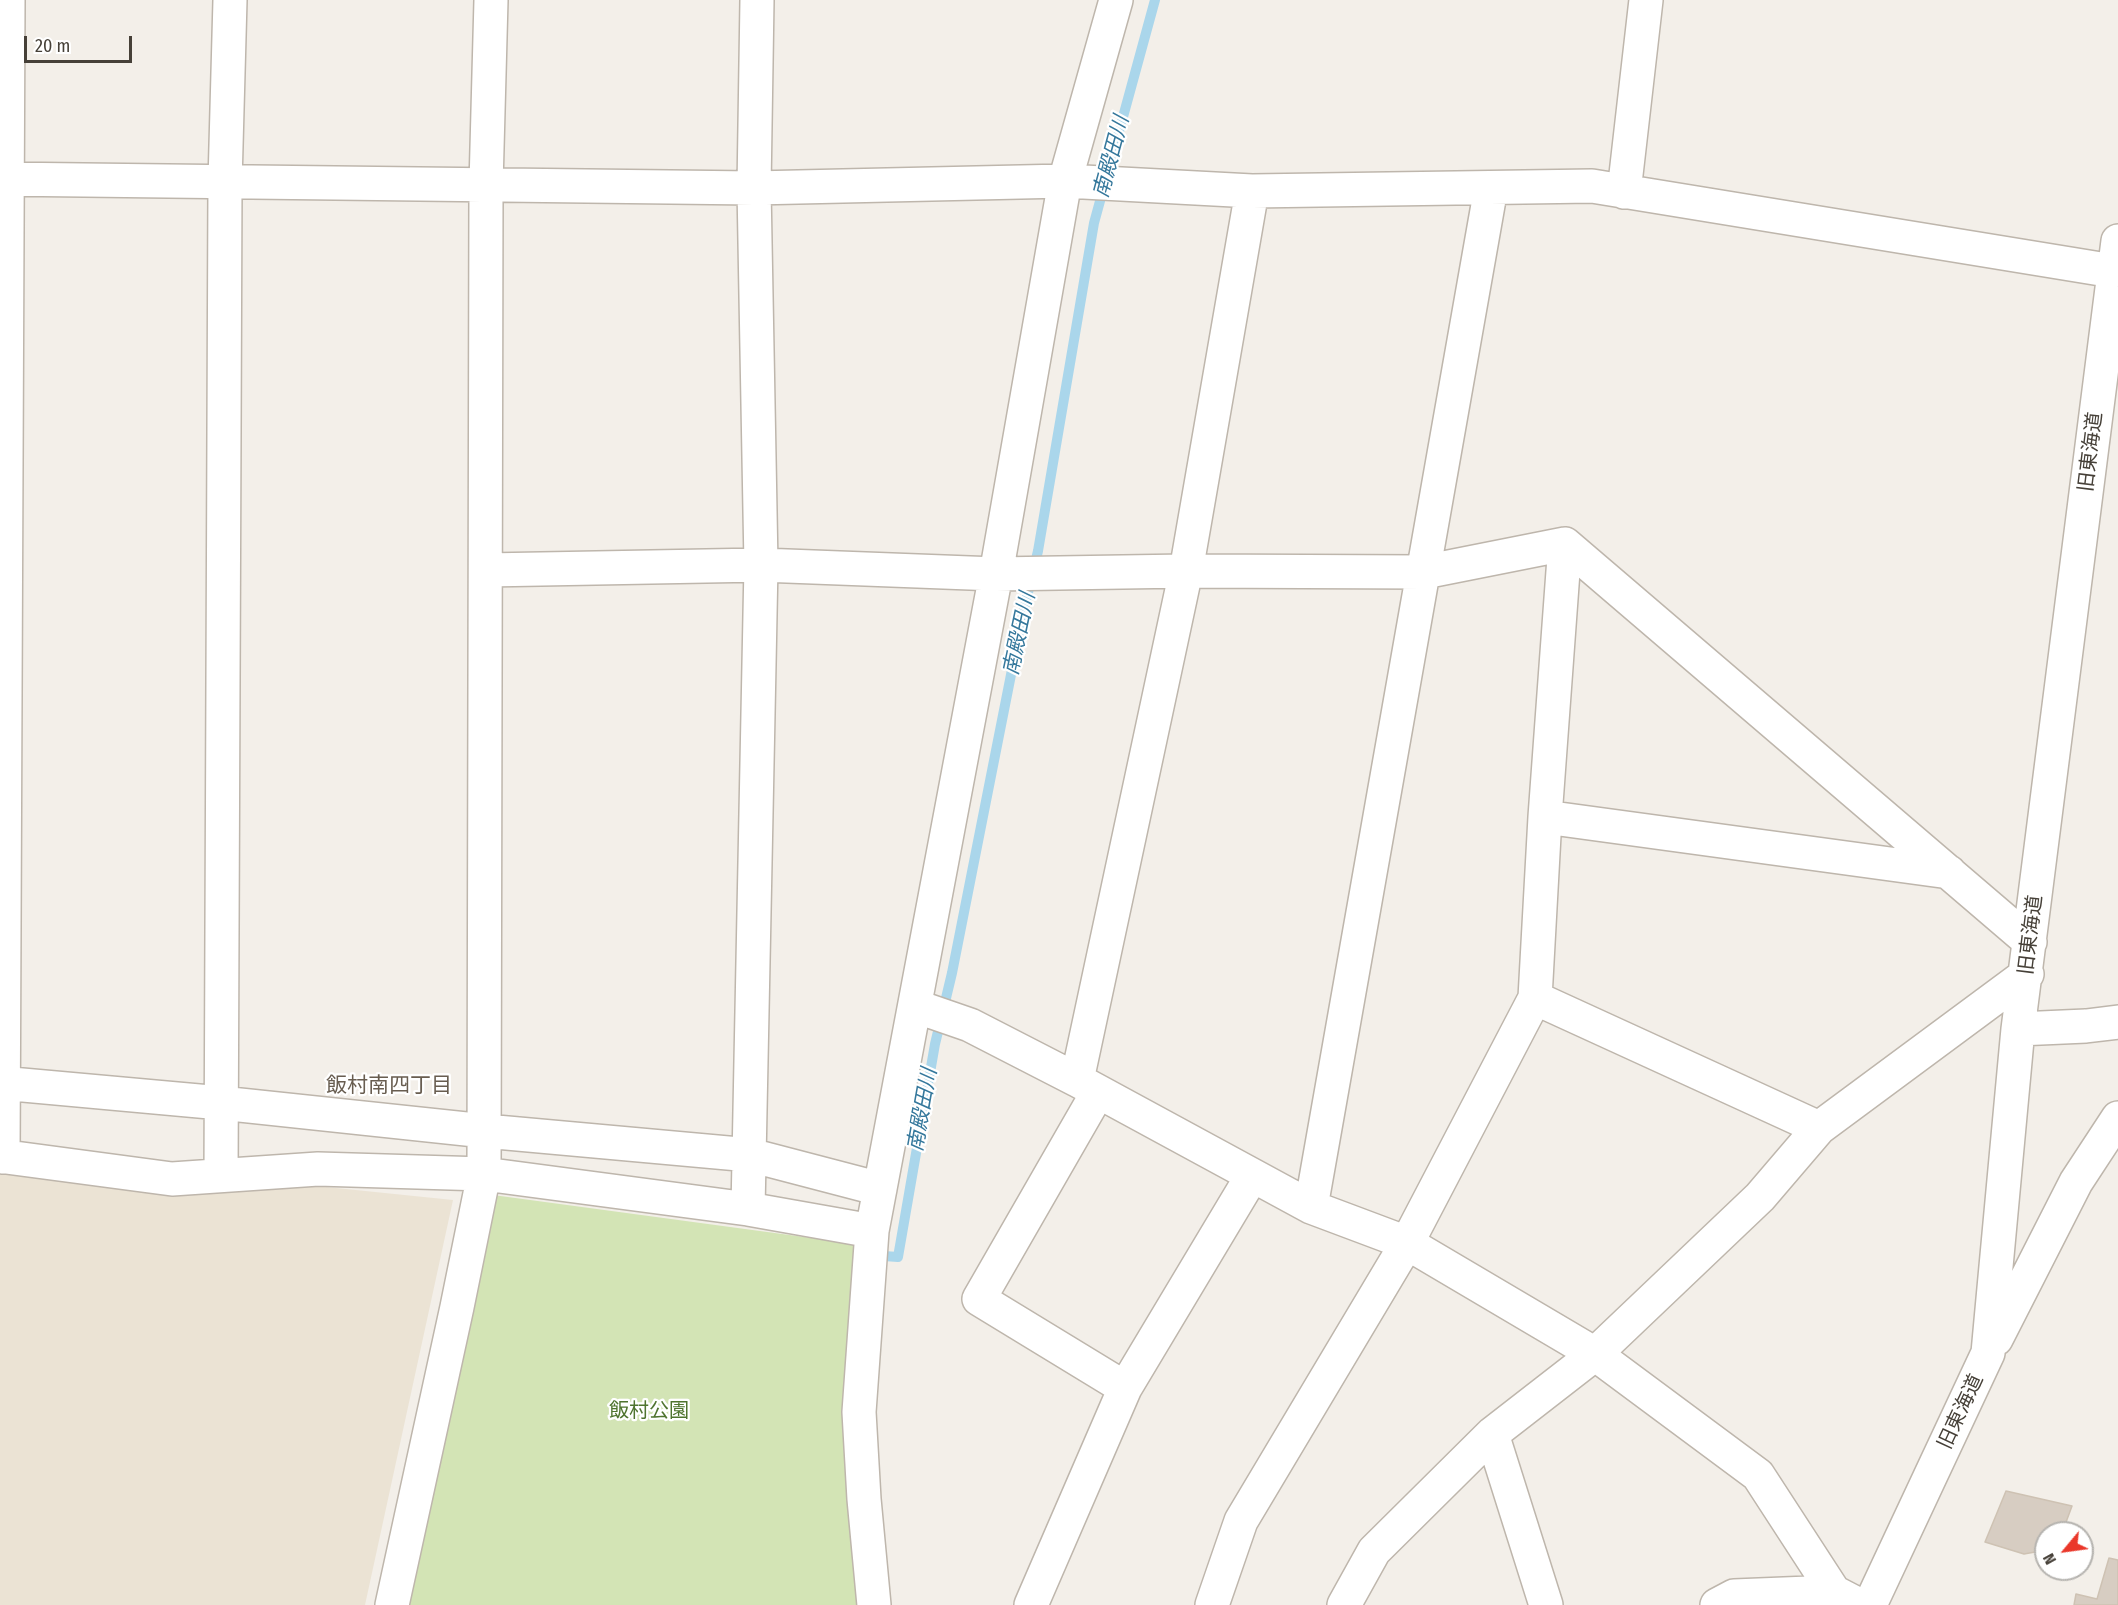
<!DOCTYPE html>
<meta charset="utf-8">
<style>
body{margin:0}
#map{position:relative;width:2118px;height:1605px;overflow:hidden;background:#f3efe9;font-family:"Fira Sans Condensed",sans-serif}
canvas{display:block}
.north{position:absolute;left:2034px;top:1521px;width:60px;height:60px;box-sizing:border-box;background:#fff;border:2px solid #b5b3af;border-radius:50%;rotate:241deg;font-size:16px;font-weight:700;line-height:24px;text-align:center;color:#464038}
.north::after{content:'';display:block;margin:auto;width:21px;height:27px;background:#ea372a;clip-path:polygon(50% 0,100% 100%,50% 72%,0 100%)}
.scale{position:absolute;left:24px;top:36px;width:108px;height:27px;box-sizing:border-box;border:3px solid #464038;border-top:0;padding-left:8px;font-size:18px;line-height:21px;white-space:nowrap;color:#464038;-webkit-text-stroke:4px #fff;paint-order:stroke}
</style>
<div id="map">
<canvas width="2118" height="1605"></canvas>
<div class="north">N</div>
<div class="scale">20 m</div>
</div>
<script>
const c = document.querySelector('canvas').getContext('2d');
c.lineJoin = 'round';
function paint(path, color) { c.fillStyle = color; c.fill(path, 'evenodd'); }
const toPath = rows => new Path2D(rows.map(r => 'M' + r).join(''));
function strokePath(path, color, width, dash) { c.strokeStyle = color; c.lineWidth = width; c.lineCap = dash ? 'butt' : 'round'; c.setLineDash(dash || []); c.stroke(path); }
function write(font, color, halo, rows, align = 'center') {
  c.font = font + ' "Fira Sans Condensed","Noto Sans JP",sans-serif'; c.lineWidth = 4.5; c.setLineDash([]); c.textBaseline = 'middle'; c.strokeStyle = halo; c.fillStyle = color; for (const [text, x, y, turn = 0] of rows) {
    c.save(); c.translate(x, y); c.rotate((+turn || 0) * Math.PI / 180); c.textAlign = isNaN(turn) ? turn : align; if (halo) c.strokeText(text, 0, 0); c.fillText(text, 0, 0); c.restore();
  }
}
const education = toPath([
 [0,1171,163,1195,297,1184,453,1200,365,1605,0,1605]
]);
const green = toPath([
 [493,1195,871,1246,858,1605,405,1605]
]);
const stream = toPath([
 [884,1256,898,1257,935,1044,952,973,1024,609,1038,551,1094,223,1155,0]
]);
const building = toPath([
 [2006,1491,2072,1506,2062,1533,2046,1533,2046,1550,2024,1554,1985,1542,2006,1491],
 [2109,1558,2118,1560,2118,1605,2074,1605,2076,1594,2097,1599,2109,1558]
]);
const minor = toPath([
 [0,179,754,188,1065,181,1252,191,1592,186,2113,271],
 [1624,192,1646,0],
 [486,570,761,565,996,574,1186,571,1424,572,1565,544,2030,942],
 [1545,817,1949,872],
 [1535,998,1545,817,1565,544],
 [915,1006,970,1025,1077,1080,1311,1207,1407,1243,1595,1354,1758,1475,1834,1592,1859,1605],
 [2018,1029,2086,1026,2118,1022],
 [1077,1080,1186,571,1252,191],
 [0,1083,221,1103,485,1131,750,1155,880,1189],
 [1098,1092,979,1299,1125,1388],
 [0,1156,172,1179,318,1169,484,1174,748,1209,872,1231],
 [3,1157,8,0],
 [221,1175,225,182,230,0],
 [1311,1207,1491,188],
 [748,1209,761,565,754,188,757,0],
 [1996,1339,2076,1182,2118,1118],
 [1492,1434,1546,1605],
 [392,1605,457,1307,484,1174,486,185,491,0],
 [874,1605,864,1499,859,1412,872,1231,996,574,1065,181,1116,0],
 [1031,1605,1125,1388,1252,1176],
 [1212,1605,1241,1521,1407,1243,1535,998,1819,1128],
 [1344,1605,1374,1551,1492,1434,1595,1354,1760,1197,1819,1128,2027,974],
 [1717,1605,1734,1596,1834,1592],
 [1870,1605,1988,1353,2018,1029,2118,241]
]);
const streetNames = [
 ["旧東海道",2091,452,-83],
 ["旧東海道",2031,935,-83],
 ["旧東海道",1961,1412,-65]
];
const parkNames = [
 ["飯村公園",649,1411]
];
const waterNames = [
 ["南殿田川",1112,157,-75],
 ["南殿田川",1020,634,-78],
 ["南殿田川",923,1110,-80]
];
const neighbourhoodNames = [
 ["飯村南四丁目",389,1086]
];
paint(education, '#ebe3d4');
paint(green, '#d3e4b5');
strokePath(stream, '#aad6eb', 10);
paint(building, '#d7cdc2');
strokePath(building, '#cec2b3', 1.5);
strokePath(minor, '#beb6ac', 36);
strokePath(minor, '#fff', 33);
write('20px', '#464038', '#fff', streetNames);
write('20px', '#4f742f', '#fff', parkNames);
write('italic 21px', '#35789c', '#fff', waterNames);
write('21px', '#685d50', '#fff', neighbourhoodNames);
</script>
